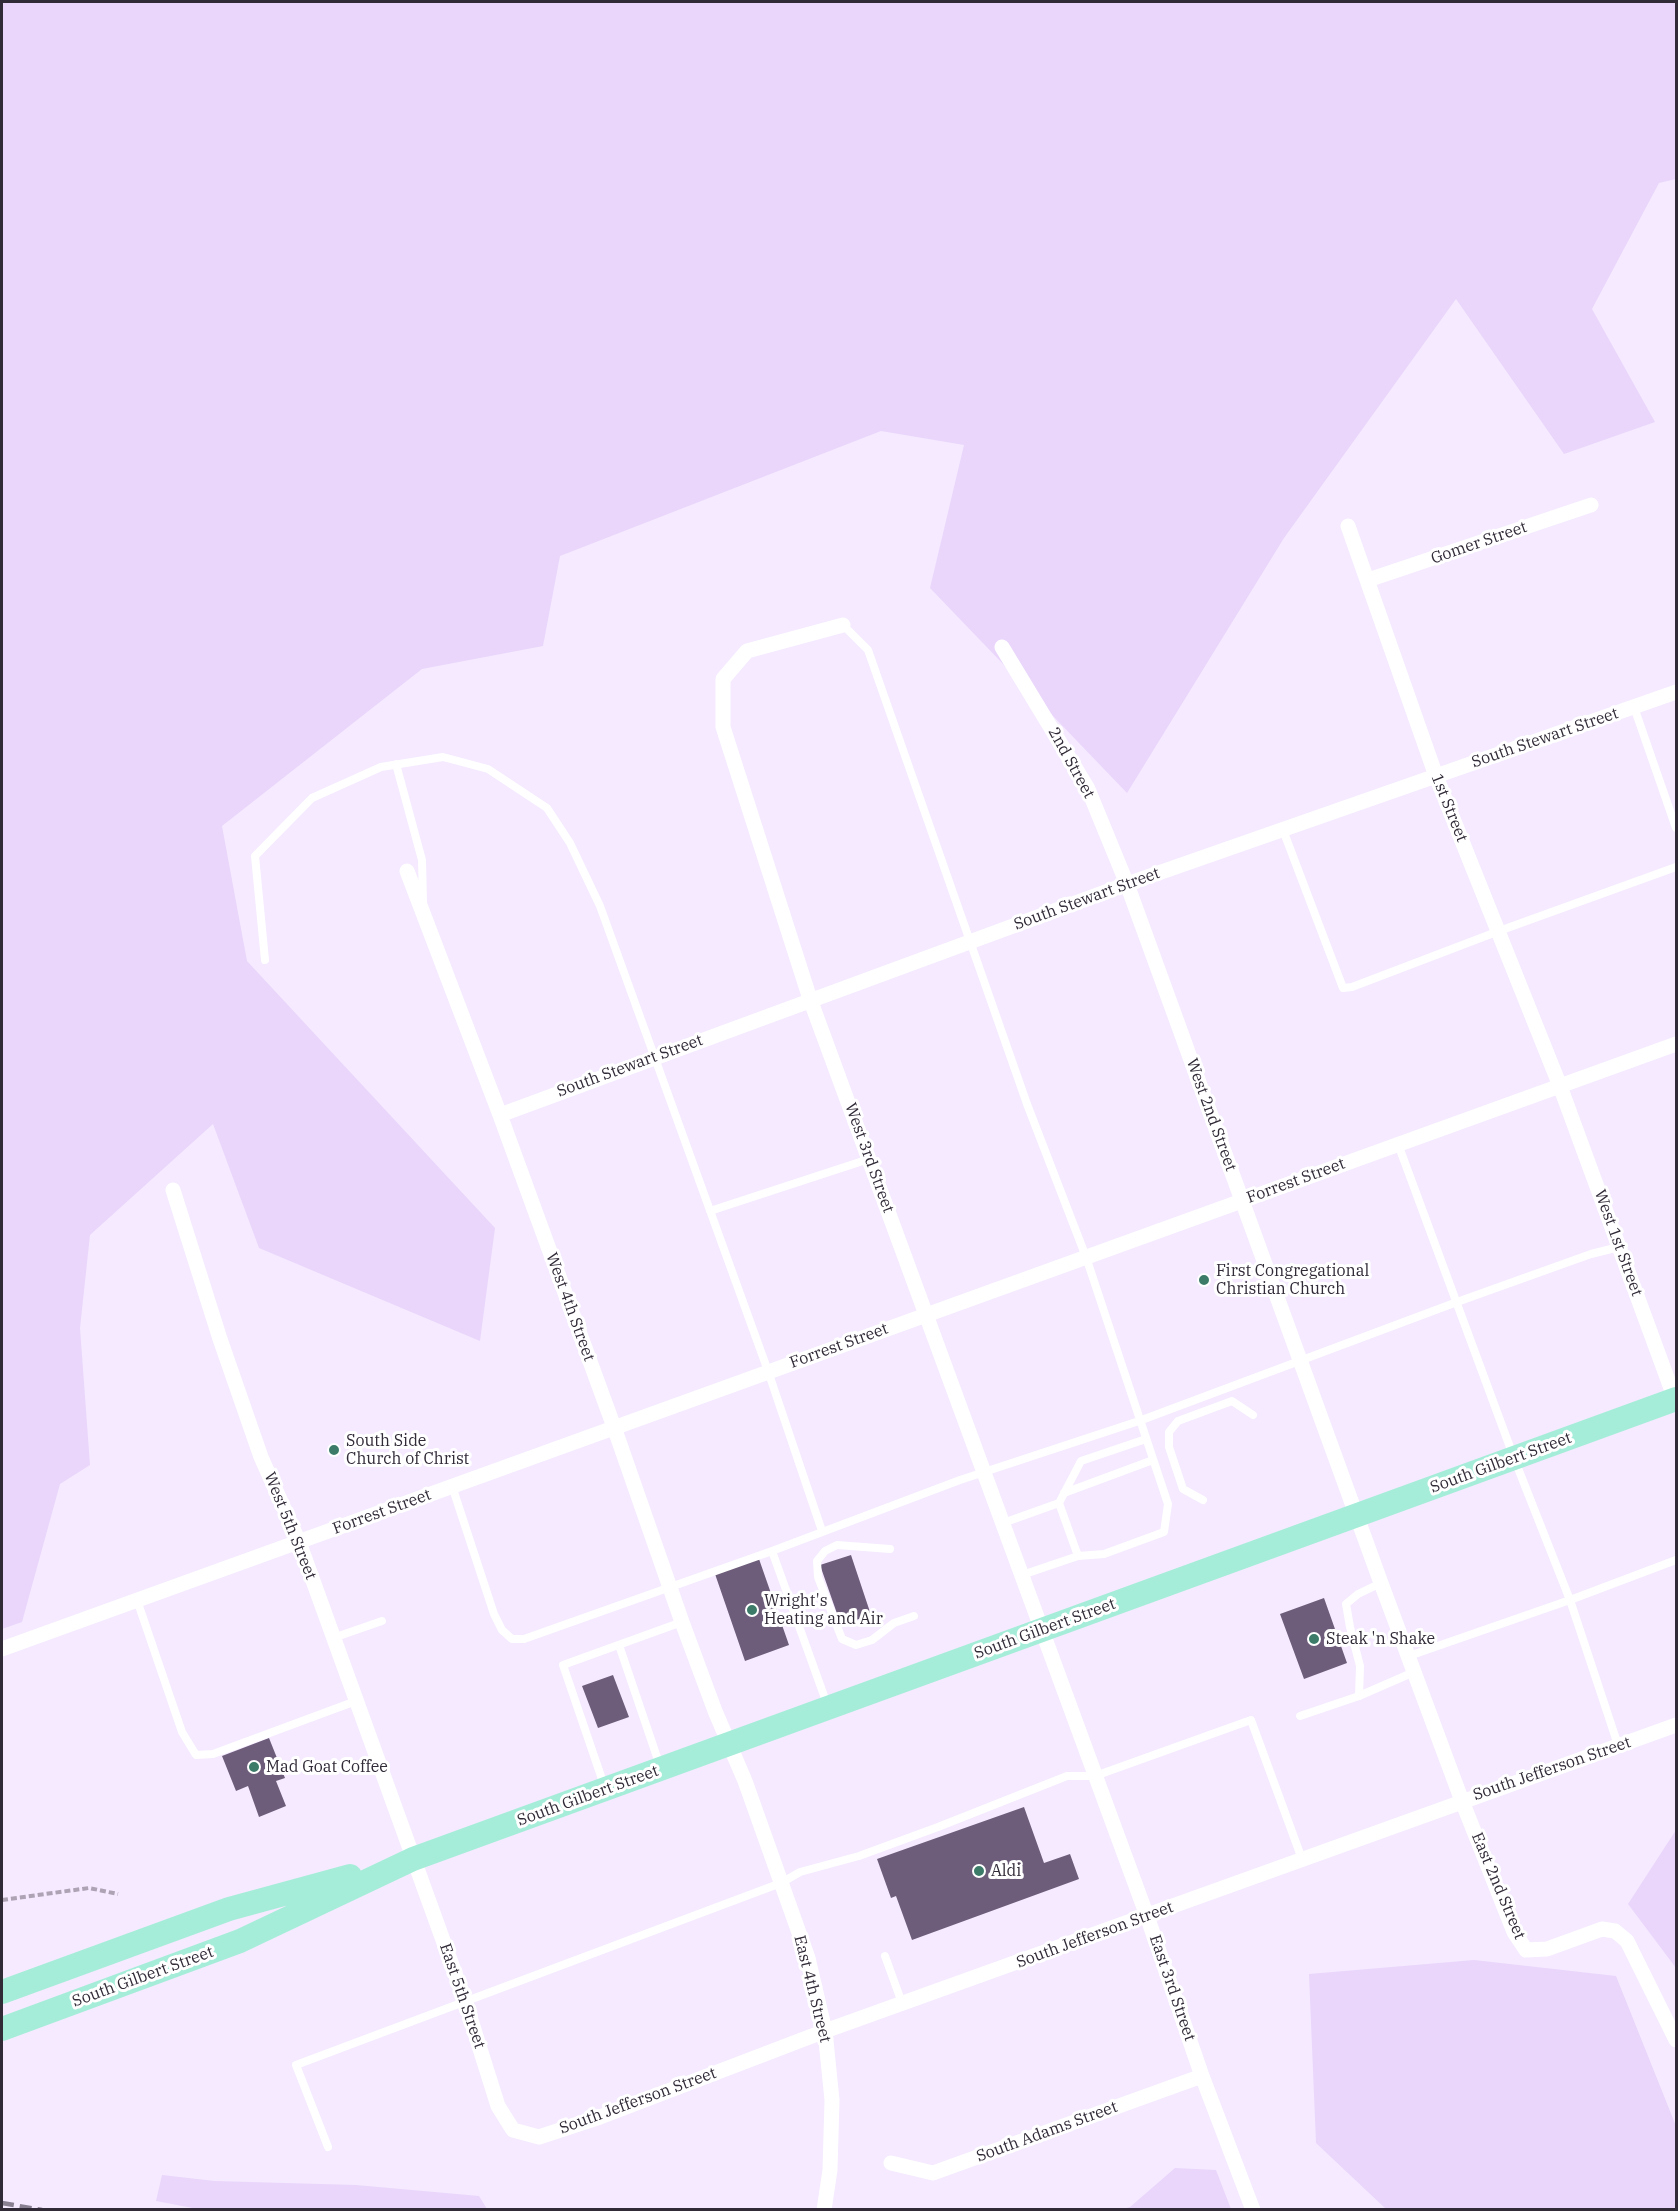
<!DOCTYPE html>
<style>
body{margin:0}
#map{position:relative;width:1678px;height:2211px;overflow:hidden;background:#f5eaff;font-family:"IBM Plex Serif",serif}
canvas{display:block}
.frame{position:absolute;inset:0;border:3px solid #312a37;pointer-events:none}
</style>
<div id="map">
<canvas width="1678" height="2211"></canvas>
<div class="frame"></div>
</div>
<script>
const c = document.querySelector('canvas').getContext('2d');
c.lineJoin = 'round';
function paint(path, color) { c.fillStyle = color; c.fill(path, 'evenodd'); }
const toPath = rows => new Path2D(rows.map(r => 'M' + r).join(''));
function strokePath(path, color, width, dash) { c.strokeStyle = color; c.lineWidth = width; c.lineCap = dash ? 'butt' : 'round'; c.setLineDash(dash || []); c.stroke(path); }
function write(font, color, halo, rows, align = 'center') {
  c.font = font + ' "IBM Plex Serif",serif'; c.lineWidth = 6; c.setLineDash([]); c.textBaseline = 'middle'; c.strokeStyle = halo; c.fillStyle = color; for (const [text, x, y, turn = 0] of rows) {
    c.save(); c.translate(x, y); c.rotate((+turn || 0) * Math.PI / 180); c.textAlign = isNaN(turn) ? turn : align; if (halo) c.strokeText(text, 0, 0); c.fillText(text, 0, 0); c.restore();
  }
}
const green = toPath([
 [2,2,1676,2,1676,179,1659,183,1592,309,1655,422,1564,454,1456,299,1284,538,1127,793,930,588,964,445,881,431,560,556,543,646,422,669,222,826,247,961,495,1228,480,1341,259,1248,213,1124,90,1235,80,1328,90,1465,60,1484,22,1622,2,1629],
 [1676,1830,1676,1968,1628,1904],
 [1474,1960,1616,1976,1676,2126,1676,2209,1386,2209,1316,2143,1309,1974],
 [1175,2168,1216,2170,1231,2209,1123,2209,1130,2207],
 [162,2175,215,2181,356,2185,479,2196,487,2209,198,2209,156,2201]
]);
const building = toPath([
 [851,1555,871,1615,841,1625,820,1565],
 [759,1559,789,1645,745,1661,715,1574],
 [1324,1598,1347,1663,1304,1679,1280,1614],
 [613,1675,629,1717,598,1728,582,1686],
 [269,1738,285,1778,276,1781,286,1806,259,1817,248,1786,236,1791,222,1756],
 [1024,1807,1044,1863,1070,1854,1079,1879,912,1940,896,1896,891,1898,877,1859]
]);
const path = toPath([
 [2,1900,89,1888,118,1894]
]);
const lane = toPath([
 [843,625,868,650,1027,1104,1086,1257,1168,1504,1164,1532,1104,1554,1078,1556,1022,1575],
 [1634,707,1676,828],
 [396,764,422,860,423,902],
 [1283,830,1343,988,1352,987,1499,931,1676,867],
 [265,960,255,856,312,798,381,767,443,757,488,769,547,808,570,843,600,906,768,1371,822,1531],
 [1398,1144,1514,1458,1570,1600,1618,1745],
 [710,1211,869,1159],
 [452,1486,494,1614,502,1630,512,1639,524,1639,772,1551,960,1480,1139,1421,1457,1302,1591,1254,1619,1247],
 [1064,1493,1153,1460],
 [1203,1500,1183,1489,1169,1447,1169,1432,1178,1421,1232,1401,1253,1415],
 [1059,1503,1081,1461,1146,1439],
 [1003,1523,1059,1503,1078,1556],
 [890,1549,837,1545,825,1551,817,1561,818,1577,842,1639,856,1645,872,1640,894,1623,914,1616],
 [772,1551,827,1704],
 [137,1600,182,1732,196,1755,213,1754,356,1701],
 [333,1638,382,1621],
 [619,1645,660,1766],
 [1409,1656,1570,1600,1676,1560],
 [1359,1696,1360,1666,1350,1627,1346,1604,1358,1594,1381,1583],
 [1300,1716,1359,1696,1414,1672],
 [604,1785,563,1665,682,1622],
 [885,1956,902,2003],
 [328,2147,296,2065,781,1883,800,1872,859,1856,938,1827,1067,1776,1095,1776,1251,1720,1302,1859]
]);
const street = toPath([
 [1348,526,1436,776,1560,1086,1676,1402],
 [1368,580,1591,505],
 [843,625,747,651,723,679,723,727,810,999,1147,1916,1202,2076,1253,2210],
 [1002,647,1088,789,1127,884,1381,1583,1462,1801,1514,1932,1526,1950,1547,1949,1602,1929,1615,1931,1627,1941,1676,2040],
 [407,871,500,1115,614,1427,682,1622,715,1711,745,1781,808,1958,825,2031,832,2100,830,2170,824,2210],
 [500,1115,1127,884,1676,692],
 [173,1190,220,1339,261,1457,299,1542,465,2001,498,2106,513,2130,539,2137,600,2117,825,2031,1676,1725],
 [2,1649,1676,1044],
 [891,2163,933,2173,1202,2076]
]);
const primary = toPath([
 [2,1992,229,1909,350,1876],
 [2,2029,240,1941,413,1859,1676,1399]
]);
const rail = toPath([
 [2,2203,42,2210]
]);
const markers = [
 [1204,1280,6,"#3b7b68"],
 [334,1450,6,"#3b7b68"],
 [752,1610,6,"#3b7b68"],
 [1314,1639,6,"#3b7b68"],
 [254,1767,6,"#3b7b68"],
 [979,1871,6,"#3b7b68"]
];
const streetNames = [
 ["Gomer Street",1479,543,-19],
 ["South Stewart Street",1545,738,-19],
 ["2nd Street",1071,763,61],
 ["1st Street",1449,808,68],
 ["South Stewart Street",1087,899,-20],
 ["South Stewart Street",630,1066,-20],
 ["West 2nd Street",1211,1115,70],
 ["West 3rd Street",869,1158,70],
 ["Forrest Street",1296,1181,-20],
 ["West 1st Street",1618,1243,70],
 ["West 4th Street",570,1307,70],
 ["Forrest Street",839,1346,-20],
 ["South Gilbert Street",1501,1463,-20],
 ["Forrest Street",382,1512,-20],
 ["West 5th Street",290,1526,68],
 ["South Gilbert Street",1045,1629,-20],
 ["South Jefferson Street",1552,1769,-19],
 ["South Gilbert Street",588,1796,-20],
 ["East 2nd Street",1498,1886,67],
 ["South Jefferson Street",1095,1935,-20],
 ["South Gilbert Street",143,1977,-20],
 ["East 3rd Street",1172,1988,71],
 ["East 4th Street",812,1989,76],
 ["East 5th Street",462,1996,71],
 ["South Jefferson Street",638,2101,-20],
 ["South Adams Street",1047,2132,-20]
];
const poiNames = [
 ["First Congregational",1216,1271],
 ["Christian Church",1216,1289],
 ["South Side",346,1441],
 ["Church of Christ",346,1459],
 ["Wright's",764,1601],
 ["Heating and Air",764,1619],
 ["Steak 'n Shake",1326,1639],
 ["Mad Goat Coffee",266,1767],
 ["Aldi",991,1871]
];
paint(green, '#ead6fb');
paint(building, '#6d5d7a');
strokePath(path, '#ada3b5', 4, [6, 3]);
strokePath(lane, '#fff', 8);
strokePath(street, '#fff', 15);
strokePath(primary, '#a6edd9', 24);
strokePath(rail, '#898091', 4.5, [12, 6]);
for (const [x, y, r, color] of markers) { const dot = new Path2D(); dot.arc(x, y, r, 0, 2 * Math.PI); c.fillStyle = color; c.fill(dot); strokePath(dot, '#fff', 2); }
write('16px', '#312a37', '#fff', streetNames);
write('16px', '#312a37', '#fff', poiNames, 'left');
</script>
